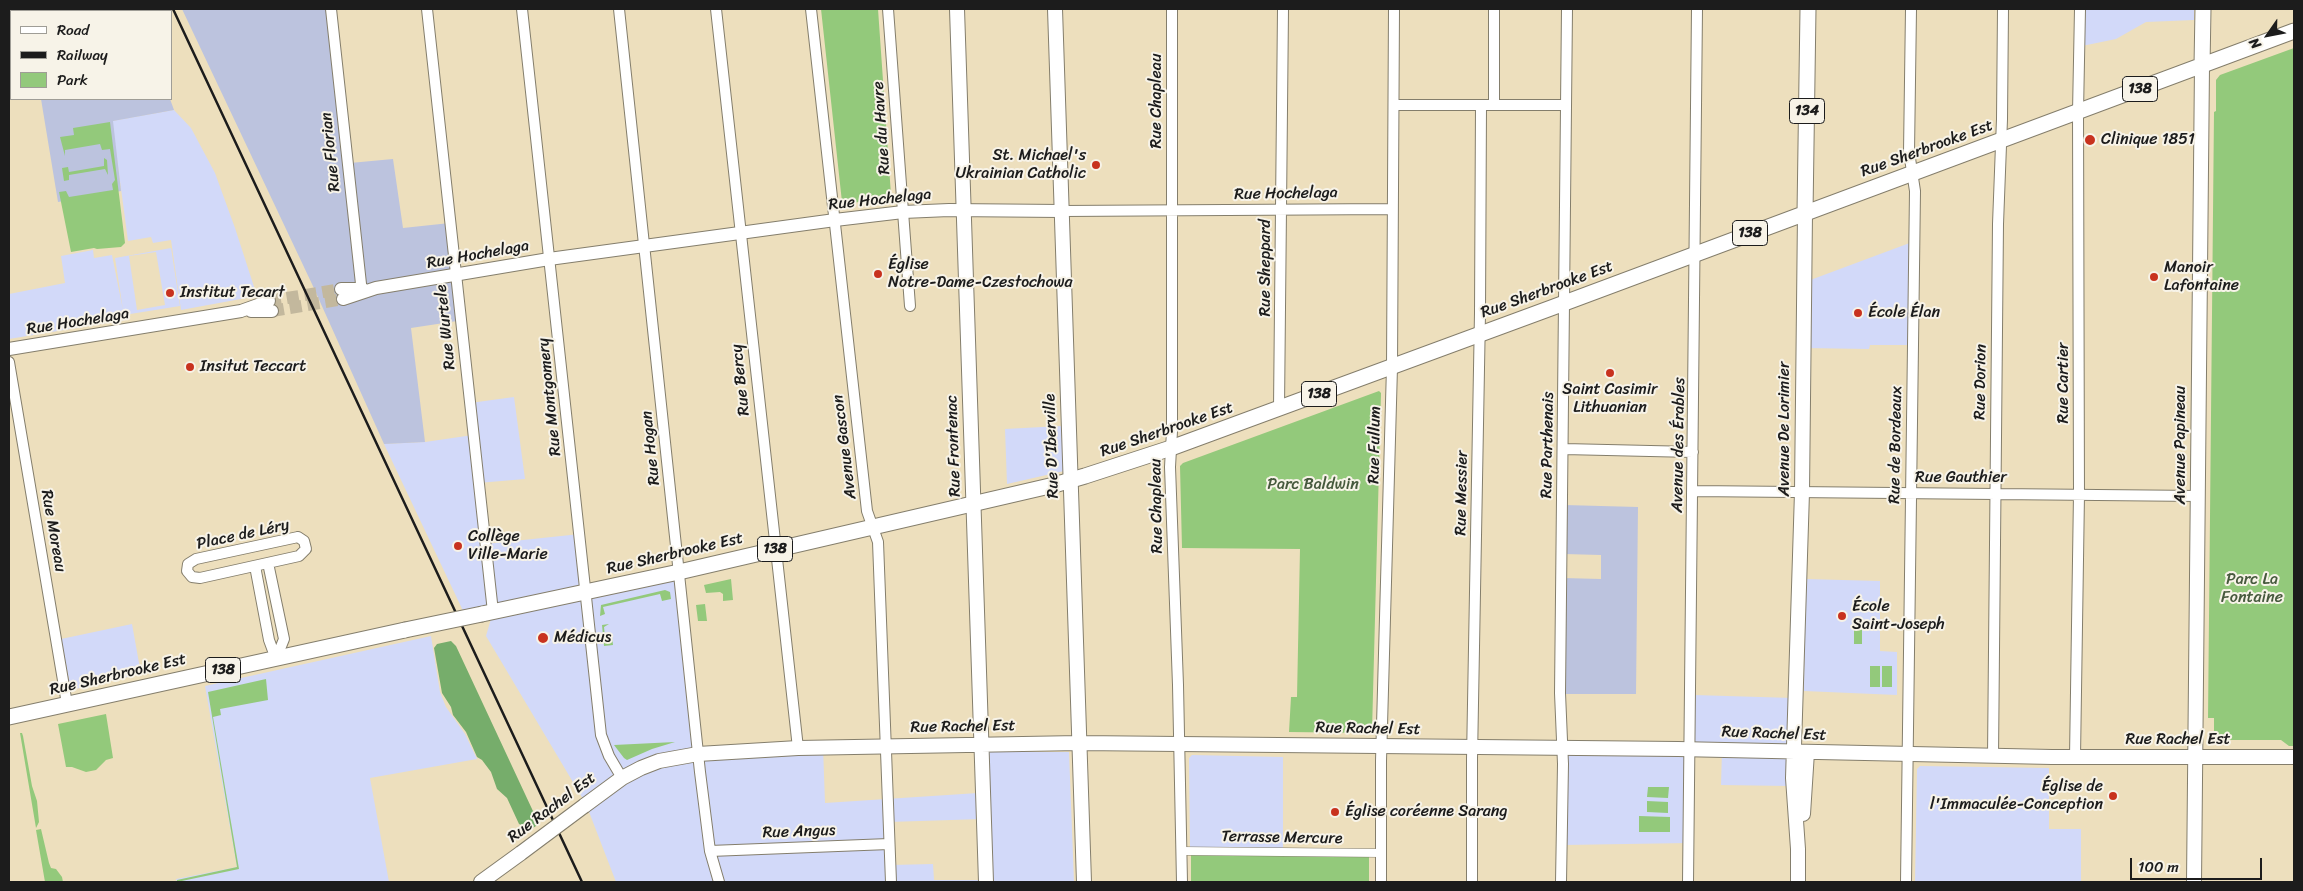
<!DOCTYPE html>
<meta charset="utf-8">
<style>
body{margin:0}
#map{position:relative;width:2303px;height:891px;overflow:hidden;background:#eddfbd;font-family:Sriracha,sans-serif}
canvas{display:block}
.frame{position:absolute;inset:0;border:10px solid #1c1c1c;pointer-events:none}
.legend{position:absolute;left:10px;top:10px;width:162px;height:90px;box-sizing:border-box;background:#f7f3e8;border:1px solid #9f9d96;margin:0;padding:6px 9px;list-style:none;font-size:15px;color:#1c1c1c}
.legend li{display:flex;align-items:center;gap:10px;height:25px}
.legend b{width:25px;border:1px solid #9f9d96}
.north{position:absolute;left:2243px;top:10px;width:50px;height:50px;-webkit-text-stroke:4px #f7f3e8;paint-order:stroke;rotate:237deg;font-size:14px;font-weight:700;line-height:20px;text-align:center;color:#1c1c1c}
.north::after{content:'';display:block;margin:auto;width:18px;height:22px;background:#1c1c1c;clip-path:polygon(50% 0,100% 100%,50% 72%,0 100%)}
.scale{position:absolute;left:2130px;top:858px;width:132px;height:22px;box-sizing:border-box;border:2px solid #1c1c1c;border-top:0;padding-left:6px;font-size:15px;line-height:18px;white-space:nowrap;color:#1c1c1c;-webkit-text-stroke:4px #f7f3e8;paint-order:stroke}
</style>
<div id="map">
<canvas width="2303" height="891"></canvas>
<div class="frame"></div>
<ul class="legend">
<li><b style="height:6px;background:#fff"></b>Road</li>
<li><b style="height:6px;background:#1c1c1c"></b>Railway</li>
<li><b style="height:14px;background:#93c97b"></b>Park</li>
</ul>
<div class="north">N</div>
<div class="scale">100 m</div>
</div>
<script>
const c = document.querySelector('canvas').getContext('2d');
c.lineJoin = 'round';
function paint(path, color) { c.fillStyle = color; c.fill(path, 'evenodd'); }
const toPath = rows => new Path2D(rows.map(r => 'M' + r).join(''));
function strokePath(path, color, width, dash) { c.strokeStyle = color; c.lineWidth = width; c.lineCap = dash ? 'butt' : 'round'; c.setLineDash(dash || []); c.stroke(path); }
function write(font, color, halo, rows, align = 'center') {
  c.font = font + ' Sriracha,sans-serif'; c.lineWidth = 4; c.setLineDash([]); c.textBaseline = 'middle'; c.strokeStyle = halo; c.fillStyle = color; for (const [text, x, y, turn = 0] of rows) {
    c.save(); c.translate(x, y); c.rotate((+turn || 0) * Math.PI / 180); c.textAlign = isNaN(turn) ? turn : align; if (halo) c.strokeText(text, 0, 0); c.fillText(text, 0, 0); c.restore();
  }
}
const built = toPath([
 [2083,9,2194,9,2194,20,2146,22,2116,39,2082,46],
 [174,110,191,128,215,173,235,228,257,296,181,310,171,240,153,243,151,237,128,241,112,121],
 [1915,241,1911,345,1870,345,1869,349,1803,348,1805,282],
 [171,248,180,306,124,315,125,320,9,339,9,294,65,283,61,256,93,250,94,258,112,255,123,310,115,258],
 [156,252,165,305,137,310,129,256],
 [514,397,525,479,478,483,489,610,465,615,384,444,425,442,473,435,470,403],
 [1061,426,1064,471,1007,484,1005,429],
 [580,534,585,592,679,572,698,753,823,747,825,803,978,793,988,752,1069,752,1074,882,616,882,586,804,486,636,493,612,485,544],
 [983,819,985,880,934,880,933,864,891,865,888,822],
 [1805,579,1880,581,1880,651,1897,652,1897,695,1804,691],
 [132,624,141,674,71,690,61,639],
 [431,636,440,692,446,707,465,734,477,759,370,778,389,882,177,882,176,879,237,867,205,686],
 [1694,695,1793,698,1790,786,1721,785,1722,750,1693,748],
 [1561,748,1690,749,1689,843,1564,845],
 [1192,755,1283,757,1283,848,1190,848,1189,758],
 [1920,766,2049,768,2049,829,2081,829,2081,882,1915,882,1917,769]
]);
const industrial = toPath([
 [26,9,134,9,135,11,26,11],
 [182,9,328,9,350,163,393,159,403,228,450,223,457,321,411,328,425,442,384,444,312,284],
 [41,99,170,99,174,110,113,121,121,191,58,202],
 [1564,505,1638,507,1636,694,1564,694,1563,578,1601,579,1601,555,1564,554]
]);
const green = toPath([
 [821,9,878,9,891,195,889,198,844,204,842,202],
 [2294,48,2294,746,2289,746,2281,740,2214,740,2214,718,2208,718,2214,112,2216,111,2216,80,2220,75],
 [110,122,125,243,121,247,97,249,94,248,71,252,59,192,66,191,69,197,113,190,112,184,115,180,110,149,102,150,100,144,65,150,65,156,60,137,74,135,73,128],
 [104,158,107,160,108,175,105,169,69,175,69,180,64,181,62,168,68,167,69,172,104,166],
 [1379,391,1381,393,1372,731,1370,733,1289,732,1291,697,1297,697,1300,549,1182,548,1180,466,1183,463],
 [731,579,733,600,723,601,723,594,720,592,706,593,704,585],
 [665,590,670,592,671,599,662,601,660,594,603,607,605,614,600,616,601,605],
 [705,604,707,621,698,621,696,605],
 [609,624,604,627,605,637,612,637,613,645,604,646,602,625],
 [1854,624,1862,624,1862,644,1854,644],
 [1870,666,1880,666,1880,687,1870,687],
 [1882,666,1892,666,1892,687,1882,687],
 [266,679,268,700,220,709,221,715,213,717,239,869,177,882,177,880,237,867,208,692],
 [106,714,113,758,106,760,96,770,86,772,72,767,66,767,58,724],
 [20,733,22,733,23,736,32,786,37,801,39,822,36,828],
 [675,742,652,749,627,760,624,758,614,745],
 [1648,787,1669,787,1668,798,1647,797],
 [1647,801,1668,802,1668,813,1647,812],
 [1639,816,1670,817,1670,832,1639,832],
 [41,829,49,863,51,868,56,869,62,877,63,882,45,882,36,830],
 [1285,852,1369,857,1369,882,1191,882,1191,853]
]);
const forest = toPath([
 [451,641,456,646,539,824,530,830,519,824,507,798,497,789,491,772,482,760,477,757,466,732,453,715,451,707,442,693,434,648,437,644]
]);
const tertiaryTunnel = toPath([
 [269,301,341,289],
 [272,311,343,299]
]);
const pedestrian = toPath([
 [1182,851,1381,853]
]);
const minor = toPath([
 [331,9,362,293],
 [427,9,493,612],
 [522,9,601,735,609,756,622,778],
 [619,9,700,772,710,851,719,882],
 [716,9,798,748],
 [811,9,867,511,878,542,891,882],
 [888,9,910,306],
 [1172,9,1172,431,1170,467,1178,685,1182,882],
 [1494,9,1494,105],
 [1394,105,1566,105],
 [1062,211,1392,209],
 [9,362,67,704],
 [1279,408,1283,9],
 [1564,449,1693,452],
 [1693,491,2199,496],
 [298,537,304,541,306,549,299,556,200,578,192,577,187,571,188,564,196,559,298,537],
 [268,563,284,639,276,659],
 [255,566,269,640,276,659],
 [1993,756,1998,224,2002,119,2003,9],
 [2075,757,2079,494,2078,112,2080,9],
 [710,851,889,844],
 [1381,882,1381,761,1392,367,1394,9],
 [1472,882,1472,759,1480,313,1481,105],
 [1561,882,1563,764,1560,693,1567,9],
 [1688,882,1697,9],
 [1906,882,1915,191,1909,152,1911,9]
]);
const tertiary = toPath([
 [341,289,363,289],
 [343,299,376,288,549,259,835,220,903,212,949,210,1062,211],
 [251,311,272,311],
 [9,349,241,311,269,301]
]);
const secondary = toPath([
 [957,9,986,882],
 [1055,9,1084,882],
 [584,806,622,778,641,768,659,761,698,754,798,748,1079,743,1678,749,2052,757,2294,757],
 [1803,814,1807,752],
 [481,882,521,853],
 [1798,882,1798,849,1793,778,1802,492,1805,213],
 [2194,882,2202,66]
]);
const primary = toPath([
 [2202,66,2203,9],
 [1805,213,1808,9],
 [482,614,679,572,1054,485,1085,476,1171,448,1551,308,2294,31],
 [9,717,405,630]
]);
const rail = toPath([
 [173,9,582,882]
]);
const secondaryBridge = toPath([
 [521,853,584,806]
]);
const primaryBridge = toPath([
 [405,630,482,614]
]);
const markers = [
 [2090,140,6,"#c8321e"],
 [1096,165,5,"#c8321e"],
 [878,274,5,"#c8321e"],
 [2154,277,5,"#c8321e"],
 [170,293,5,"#c8321e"],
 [1858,313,5,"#c8321e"],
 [190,367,5,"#c8321e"],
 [1610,373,5,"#c8321e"],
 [458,546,5,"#c8321e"],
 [1842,616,5,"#c8321e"],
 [543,638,6,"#c8321e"],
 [2113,796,5,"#c8321e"],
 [1335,812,5,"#c8321e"]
];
const shields = [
 [2140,89,35],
 [1807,111,35],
 [1750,233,35],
 [1319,394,35],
 [775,549,35],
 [223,670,35]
];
const shieldNames = [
 ["138",2140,89],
 ["134",1807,111],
 ["138",1750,233],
 ["138",1319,394],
 ["138",775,549],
 ["138",223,670]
];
const streetNames = [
 ["Rue Chapleau",1157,101,-90],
 ["Rue du Havre",882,128,-94],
 ["Rue Sherbrooke Est",1927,149,-20],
 ["Rue Florian",331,152,-96],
 ["Rue Hochelaga",1286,194,-1],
 ["Rue Hochelaga",880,200,-6],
 ["Rue Hochelaga",478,255,-10],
 ["Rue Sheppard",1266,268,-90],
 ["Rue Sherbrooke Est",1547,290,-20],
 ["Rue Hochelaga",78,322,-9],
 ["Rue Wurtele",446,327,-96],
 ["Rue Bercy",741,380,-96],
 ["Rue Dorion",1981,382,-89],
 ["Rue Cartier",2064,383,-90],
 ["Rue Montgomery",550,397,-96],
 ["Avenue De Lorimier",1785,429,-90],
 ["Rue Sherbrooke Est",1167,430,-19],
 ["Rue Fullum",1375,445,-89],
 ["Rue Parthenais",1548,445,-89],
 ["Avenue des Érables",1679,445,-89],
 ["Rue de Bordeaux",1896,445,-89],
 ["Avenue Papineau",2181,445,-90],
 ["Rue Frontenac",954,446,-92],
 ["Rue D'Iberville",1052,446,-92],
 ["Avenue Gascon",845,447,-97],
 ["Rue Hogan",651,448,-96],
 ["Rue Gauthier",1961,478],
 ["Rue Messier",1462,493,-89],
 ["Rue Chapleau",1157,506,-91],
 ["Rue Moreau",53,531,80],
 ["Place de Léry",243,535,-12],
 ["Rue Sherbrooke Est",675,554,-13],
 ["Rue Sherbrooke Est",118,675,-13],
 ["Rue Rachel Est",963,727,-1],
 ["Rue Rachel Est",1368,729,1],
 ["Rue Rachel Est",1774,734,2],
 ["Rue Rachel Est",2178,740],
 ["Rue Rachel Est",552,808,-37],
 ["Rue Angus",799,832,-2],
 ["Terrasse Mercure",1282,838,1]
];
const poiNames = [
 ["Clinique 1851",2101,140],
 ["St. Michael's",1086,156,"right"],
 ["Ukrainian Catholic",1086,174,"right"],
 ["Église",888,265],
 ["Notre-Dame-Czestochowa",888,283],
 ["Manoir",2164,268],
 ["Lafontaine",2164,286],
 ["Institut Tecart",180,293],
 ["École Élan",1868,313],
 ["Insitut Teccart",200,367],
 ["Saint Casimir",1610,390,"center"],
 ["Lithuanian",1610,408,"center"],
 ["Collège",468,537],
 ["Ville-Marie",468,555],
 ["École",1852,607],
 ["Saint-Joseph",1852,625],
 ["Médicus",554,638],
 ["Église de",2103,787,"right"],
 ["l'Immaculée-Conception",2103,805,"right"],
 ["Église coréenne Sarang",1345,812]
];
const parkNames = [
 ["Parc Baldwin",1313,485],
 ["Parc La",2252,580],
 ["Fontaine",2252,598]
];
paint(built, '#d2d9f9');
paint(industrial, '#bcc3de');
paint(green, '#93c97b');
paint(forest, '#76ad6b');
strokePath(tertiaryTunnel, '#c3b89d', 12, [12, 6]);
strokePath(pedestrian, '#847e6c', 9);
strokePath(minor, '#847e6c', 12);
strokePath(tertiary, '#847e6c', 14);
strokePath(secondary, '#847e6c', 16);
strokePath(primary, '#847e6c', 17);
strokePath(pedestrian, '#fff', 8);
strokePath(minor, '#fff', 10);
strokePath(tertiary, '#fff', 12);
strokePath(secondary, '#fff', 14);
strokePath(primary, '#fff', 15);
strokePath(rail, '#1c1c1c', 2.5);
strokePath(secondaryBridge, '#847e6c', 16, []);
strokePath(primaryBridge, '#847e6c', 17, []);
strokePath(secondaryBridge, '#fff', 14);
strokePath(primaryBridge, '#fff', 15);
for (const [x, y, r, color] of markers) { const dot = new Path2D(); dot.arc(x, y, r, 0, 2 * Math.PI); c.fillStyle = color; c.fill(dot); strokePath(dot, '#f7f3e8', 2); }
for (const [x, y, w] of shields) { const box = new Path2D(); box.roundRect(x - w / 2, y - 12.5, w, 25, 4); c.fillStyle = '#f7f3e8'; c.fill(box); strokePath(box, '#1c1c1c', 1); }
write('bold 15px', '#1c1c1c', null, shieldNames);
write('16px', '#1c1c1c', '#f7f3e8', streetNames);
write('16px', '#1c1c1c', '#f7f3e8', poiNames, 'left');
write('16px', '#46593d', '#f7f3e8', parkNames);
</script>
